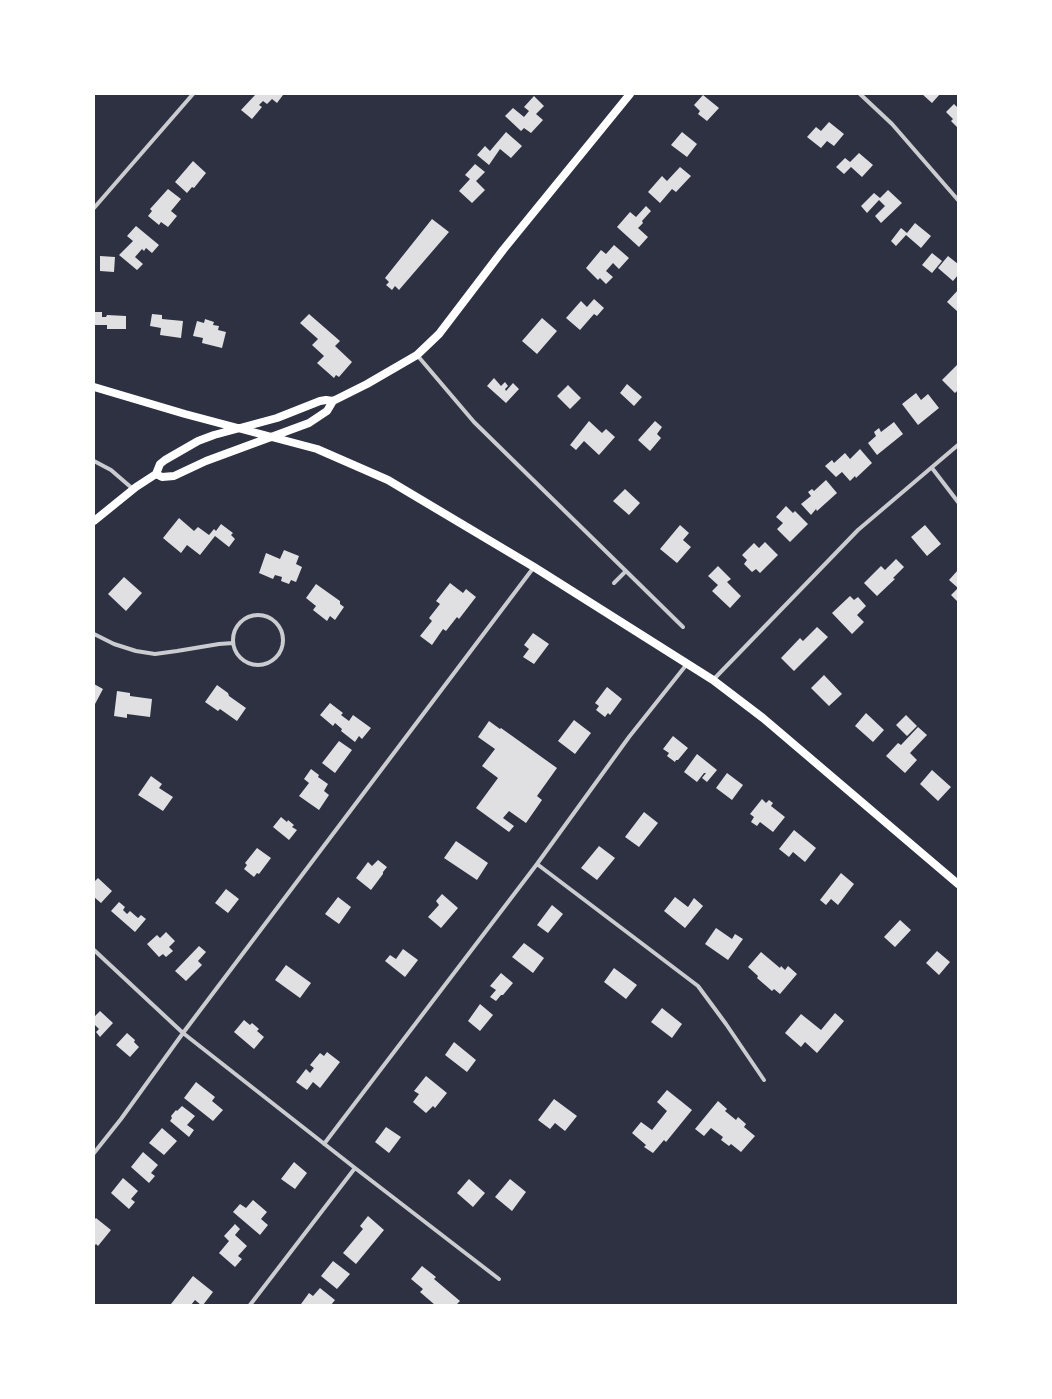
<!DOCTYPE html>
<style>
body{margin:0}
#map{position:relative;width:1052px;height:1399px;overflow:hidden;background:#2d3142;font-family:"Nunito Sans",sans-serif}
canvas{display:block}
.frame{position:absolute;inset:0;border:95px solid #fff;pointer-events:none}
</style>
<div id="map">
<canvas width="1052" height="1399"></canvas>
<div class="frame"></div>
</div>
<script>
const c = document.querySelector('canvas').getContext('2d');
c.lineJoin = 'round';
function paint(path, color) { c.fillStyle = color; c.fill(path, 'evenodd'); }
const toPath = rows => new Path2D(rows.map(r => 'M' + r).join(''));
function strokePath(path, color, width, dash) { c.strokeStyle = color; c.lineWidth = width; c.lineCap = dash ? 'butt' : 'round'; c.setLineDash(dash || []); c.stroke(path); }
const building = toPath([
 [256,94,282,94,283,95,277,103,272,99,267,104,263,101,259,105,262,107,252,119,241,110],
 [922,94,940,94,932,103],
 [703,95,719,108,707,121,698,114,700,111,694,105],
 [534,96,544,106,536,114,543,120,531,133,524,128,521,131,505,116,513,108,524,117,529,111,524,107],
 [954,104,958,108,958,128,951,121,953,119,946,112],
 [829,122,844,134,834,146,827,141,821,148,807,137,816,127,821,131],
 [506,132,522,146,511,158,500,149,489,165,477,155,485,146,490,151],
 [682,132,697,144,687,157,671,145],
 [859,153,873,165,862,177,851,167,844,174,836,167,845,158,850,162],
 [193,161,206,173,194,188,192,187,187,193,175,182],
 [475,164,485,172,476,181,485,190,472,203,459,191,470,179,465,175],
 [680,167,691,176,676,192,672,189,660,203,648,192,662,176,667,181],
 [168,189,181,199,171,211,177,216,168,227,161,222,159,225,148,216,152,211,150,209],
 [888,190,902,203,881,223,875,216,885,206,879,200,867,213,861,206,874,193,880,198],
 [646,206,651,211,642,221,643,223,638,228,648,237,639,247,617,227,630,212,636,217],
 [432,219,449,232,399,290,395,286,392,290,386,285,389,282,385,278],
 [915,223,931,236,921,248,906,235,896,246,891,241,901,228,907,233],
 [136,226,159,245,152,253,146,248,144,251,142,249,135,257,143,264,137,270,119,255,133,241,127,236],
 [614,245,629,258,619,269,613,263,606,271,613,277,606,284,600,278,598,280,586,268,601,250,606,254],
 [932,253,942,261,932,273,922,265],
 [100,256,115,257,114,272,100,271],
 [948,256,958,264,958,275,953,281,938,268],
 [958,290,958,310,957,311,947,302],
 [594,299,604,308,597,316,594,314,580,330,566,318,581,301,587,307],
 [95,312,102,312,102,317,106,317,107,315,126,316,126,329,107,329,107,325,95,325],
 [152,314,162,315,162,319,183,321,181,338,160,335,161,328,150,326],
 [309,314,340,341,335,346,352,362,339,377,336,375,334,378,317,363,324,356,312,345,318,339,300,323],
 [542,318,557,331,537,354,522,341],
 [205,319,214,322,213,325,219,326,218,330,226,332,222,348,202,343,203,338,193,336,197,321,204,323],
 [958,364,958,390,955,393,942,380],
 [494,378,501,386,505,382,508,386,505,389,506,391,513,383,519,389,506,403,487,386],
 [627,384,642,397,634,406,620,393],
 [568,385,581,398,570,409,557,396],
 [916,393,921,400,928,394,939,408,918,425,902,404],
 [589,421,602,433,606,429,615,437,599,455,584,441,576,450,570,445],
 [655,421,662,427,657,434,661,438,650,451,638,440],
 [894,422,903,434,877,455,868,443,876,436,874,432,879,428,881,432],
 [860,449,872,463,856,478,855,476,850,481,842,472,836,477,825,466,832,460,834,463,845,453,850,459],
 [826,480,837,493,817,511,816,509,811,515,801,504,811,496,808,492,812,489,814,491],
 [625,489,640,503,629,515,613,501],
 [786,506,793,513,795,511,808,524,790,542,777,529,783,523,776,517],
 [179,518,194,531,198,527,209,535,214,529,216,531,221,524,233,533,231,535,235,539,229,547,215,536,200,555,187,545,181,553,163,538],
 [680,525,689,533,683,540,691,547,677,563,660,549],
 [925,525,941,544,927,556,911,537],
 [765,542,778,555,760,573,756,569,752,572,744,564,747,560,742,555,754,543,759,548],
 [284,550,299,556,296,564,302,567,296,582,291,580,289,584,281,581,282,577,275,575,273,579,259,573,266,553,280,559],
 [896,559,904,567,893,578,895,579,877,596,864,583,881,566,885,570],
 [718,566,731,579,727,582,741,596,730,608,712,591,718,585,708,576],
 [958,570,958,588,949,580],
 [124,577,142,593,126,611,108,594],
 [450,583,463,593,466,589,476,597,459,619,457,617,446,631,443,629,432,645,420,636,432,621,429,618,440,604,436,601],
 [316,584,340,601,340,604,344,607,335,620,330,616,327,621,313,610,316,606,306,598],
 [958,588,958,602,951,595],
 [850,596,854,600,858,597,866,606,857,615,864,622,852,634,832,613],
 [817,627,828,637,794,671,781,658,800,638,803,641],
 [533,633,549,644,534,664,523,657,529,649,524,645],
 [824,675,842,694,829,706,811,688],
 [94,684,103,689,95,704,94,703],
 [217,685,228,693,229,696,246,708,237,721,220,709,218,711,205,702],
 [607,687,622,699,610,715,608,713,605,717,596,710,599,706,595,703],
 [117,691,130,693,130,696,152,699,150,717,127,714,127,718,114,716],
 [330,703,343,713,341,715,349,721,353,715,371,728,362,739,359,736,355,742,341,731,342,729,335,723,333,726,320,715],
 [866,713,884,730,873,742,855,726],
 [906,715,917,726,907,736,896,725],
 [574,720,591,733,575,754,558,741],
 [489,721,500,729,501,728,557,768,537,796,542,800,526,823,509,811,503,818,514,826,509,832,476,808,498,778,482,766,495,749,478,737],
 [918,727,927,735,910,753,917,760,905,773,886,756,898,743,901,745],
 [673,736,688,748,678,760,676,760,675,762,667,756,669,753,663,749],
 [339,741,352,750,335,773,322,763],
 [697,754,717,770,707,782,702,778,706,773,704,773,697,782,684,772],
 [311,769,319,775,318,777,328,784,324,791,329,795,319,810,299,796,309,783,304,779],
 [932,770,951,787,938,801,920,784],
 [727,773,743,785,732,800,716,788],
 [151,776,162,784,159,788,173,797,163,811,138,795],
 [762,799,766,803,769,800,773,803,771,806,785,817,773,832,760,822,757,826,751,822,754,817,750,814],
 [644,812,658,823,639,847,625,837],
 [281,817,287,822,288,820,294,825,292,827,297,830,289,840,273,827],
 [794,830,816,848,805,862,793,852,789,857,779,849],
 [456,841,488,863,477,880,444,858],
 [599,846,615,858,597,880,581,868],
 [257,848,271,858,259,874,257,873,254,877,244,869,247,865,245,863],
 [378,860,387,867,383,872,383,874,371,890,356,878,368,862,372,866],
 [841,873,854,884,838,905,831,899,826,905,820,900],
 [98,878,112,891,101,903,94,897,94,882],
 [226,889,239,899,228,913,215,903],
 [442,894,458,908,441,928,428,917,439,905,436,901],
 [338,897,351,907,339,924,325,914],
 [675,897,688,907,694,898,703,906,685,928,664,911],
 [119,902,125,907,123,910,127,914,130,911,138,918,141,915,146,919,135,932,111,911],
 [552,905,563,914,548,933,537,925],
 [900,920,911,930,895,947,884,937],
 [716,928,732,939,735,934,743,939,728,960,705,944],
 [166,932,175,941,169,947,173,951,166,957,163,954,159,957,147,944,157,935,160,938],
 [524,943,544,958,533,973,512,957],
 [199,946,206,952,198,961,202,965,186,981,175,971],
 [403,949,418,960,405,977,385,961,390,955,396,959],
 [937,951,950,962,939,975,926,963],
 [761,952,780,968,781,966,785,970,788,966,797,974,780,994,774,989,772,991,757,978,758,976,748,967],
 [286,965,311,983,300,998,275,980],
 [614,968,637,985,626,999,604,982],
 [501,973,513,983,503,995,501,995,496,1001,490,997,496,990,490,986],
 [480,1004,493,1015,480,1031,468,1021],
 [662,1008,682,1024,672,1038,651,1022],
 [100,1011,113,1023,100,1037,96,1032,99,1029,94,1024,94,1017],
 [835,1013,844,1021,817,1053,805,1042,801,1047,785,1033,801,1014,821,1030],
 [244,1020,250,1025,252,1023,259,1029,257,1031,264,1037,254,1049,234,1032],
 [127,1033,135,1040,134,1042,139,1047,130,1057,116,1045],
 [454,1042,476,1060,467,1072,445,1055],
 [327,1052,340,1062,320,1088,313,1082,307,1090,296,1082,306,1069,310,1073,314,1068,310,1065,320,1053,324,1056],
 [426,1076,447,1093,435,1108,433,1106,426,1113,413,1102,419,1094,414,1091],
 [196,1082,215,1097,212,1101,223,1110,213,1121,184,1098],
 [667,1090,692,1110,666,1142,664,1140,653,1153,644,1147,646,1145,632,1133,641,1122,652,1130,667,1111,657,1102],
 [554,1099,577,1116,565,1131,555,1123,550,1129,538,1120],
 [718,1101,727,1109,725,1111,736,1120,738,1117,746,1124,744,1127,755,1136,741,1152,731,1144,729,1146,721,1140,723,1137,711,1128,704,1136,695,1129],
 [182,1106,195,1116,187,1125,194,1130,189,1137,170,1121,172,1118,171,1116,176,1110,177,1111],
 [386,1127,401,1137,389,1153,375,1142],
 [162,1128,177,1141,164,1155,149,1143],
 [143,1152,158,1165,151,1173,155,1176,149,1183,131,1167],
 [294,1162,307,1173,295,1189,281,1179],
 [123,1178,138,1191,131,1199,135,1202,129,1209,111,1193],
 [469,1179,485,1193,473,1207,457,1193],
 [510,1179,526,1192,512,1211,495,1197],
 [253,1200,267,1212,261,1219,268,1225,260,1235,233,1212,240,1204,246,1208],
 [368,1216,384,1230,356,1264,343,1253,363,1229,360,1226],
 [96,1218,111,1230,98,1246,96,1244,94,1246,94,1220],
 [235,1224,240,1229,235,1235,247,1246,238,1256,242,1259,235,1267,219,1253,229,1241,224,1236],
 [333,1261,350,1274,337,1289,321,1276],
 [422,1266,436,1277,434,1279,460,1301,456,1305,435,1305,420,1292,423,1289,411,1279],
 [193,1276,213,1292,203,1305,201,1305,195,1300,191,1305,172,1305,171,1304],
 [320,1288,335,1300,331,1305,302,1305,301,1304,309,1293,313,1296]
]);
const minor = toPath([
 [860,94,892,124,958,200],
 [94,208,193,94],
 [417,355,474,422,683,627],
 [94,461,111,470,133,489],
 [932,468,958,502],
 [614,583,626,571],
 '233 640a25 25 0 1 1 50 0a25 25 0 1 1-50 0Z',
 [94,634,114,644,136,651,155,654,177,651,219,644,233,643],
 [713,680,858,530,958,445],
 [537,864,698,986,726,1024,764,1080],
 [94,950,183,1033,355,1168,499,1279],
 [324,1144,537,864,629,737,687,664],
 [94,1153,121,1119,183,1033,534,567],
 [250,1305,355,1168]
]);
const secondary = toPath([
 [94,387,185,414,317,449,388,480,534,567,713,680,763,718,958,884],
 [333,401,367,384,417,355,439,334,503,250,630,94],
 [156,474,162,477,174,476,206,461,309,423,327,411,333,401],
 [156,474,160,464,165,460,198,441,214,435,277,418,320,401,326,400,333,401],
 [94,521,136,487,156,474]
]);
paint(building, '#e0e0e3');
strokePath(minor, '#caccd0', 4);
strokePath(secondary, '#fff', 8);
</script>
